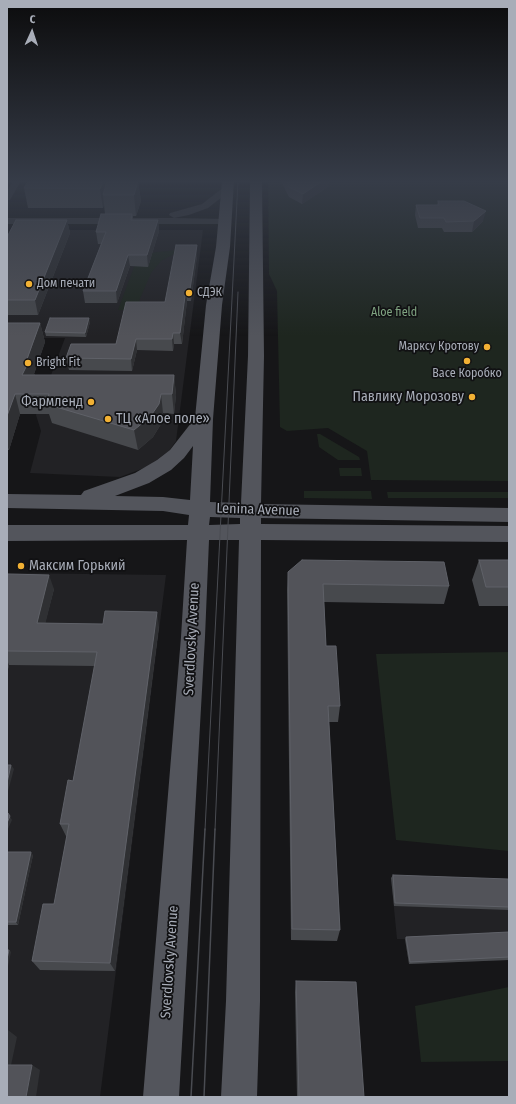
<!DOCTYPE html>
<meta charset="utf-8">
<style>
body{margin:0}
#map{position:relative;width:516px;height:1104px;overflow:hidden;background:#161618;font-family:"Fira Sans Condensed",sans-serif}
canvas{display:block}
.frame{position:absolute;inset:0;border:8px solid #a8adb8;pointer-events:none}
.north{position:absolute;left:12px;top:12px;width:40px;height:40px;-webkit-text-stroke:3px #111113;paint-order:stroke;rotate:3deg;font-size:11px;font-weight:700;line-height:16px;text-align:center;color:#a8adb8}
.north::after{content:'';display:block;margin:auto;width:14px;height:18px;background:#a8adb8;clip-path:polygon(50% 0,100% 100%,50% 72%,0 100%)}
</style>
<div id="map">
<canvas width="516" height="1104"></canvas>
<div class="frame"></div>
<div class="north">С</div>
</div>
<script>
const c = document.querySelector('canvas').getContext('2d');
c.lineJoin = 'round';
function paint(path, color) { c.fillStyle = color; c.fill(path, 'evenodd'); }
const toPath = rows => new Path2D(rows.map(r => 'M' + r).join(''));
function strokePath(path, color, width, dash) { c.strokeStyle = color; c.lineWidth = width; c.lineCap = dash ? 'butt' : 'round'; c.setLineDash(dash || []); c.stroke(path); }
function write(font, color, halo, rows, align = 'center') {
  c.font = font + ' "Fira Sans Condensed",sans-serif'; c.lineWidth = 3.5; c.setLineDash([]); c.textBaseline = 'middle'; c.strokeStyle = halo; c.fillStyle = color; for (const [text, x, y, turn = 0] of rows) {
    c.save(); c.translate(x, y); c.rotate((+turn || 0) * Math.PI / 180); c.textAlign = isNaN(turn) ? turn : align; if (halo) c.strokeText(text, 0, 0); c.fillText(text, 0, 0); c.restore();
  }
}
const built = toPath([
 [20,230,203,230,176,441,169,451,147,467,120,477,30,473,41,431,36,415,65,338,7,338,7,241],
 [7,573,166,575,100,1097,7,1097],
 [391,878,509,899,509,960,409,964,405,939,397,939]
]);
const green = toPath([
 [268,181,509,181,509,481,371,480,367,451,328,428,287,431,280,427,277,291,269,274],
 [179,250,176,253,161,261,151,273,139,301,166,311,118,310,138,256,157,252],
 [317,434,320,434,359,457,360,460,338,460,319,447],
 [339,468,361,468,362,476,340,476],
 [304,491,371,491,372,499,304,498],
 [387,492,509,492,509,498,388,498],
 [509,652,509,851,396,840,376,654],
 [509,987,509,1061,421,1062,415,1006]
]);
const minor = toPath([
 [13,181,21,181,10,200,7,200,7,191,13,181]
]);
const tertiary = toPath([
 [227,186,232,189,230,191,208,208,189,215,174,218,229,219,230,221,229,223,225,224,7,224,7,218,174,218,169,215,170,213,202,204,224,187,227,186]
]);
const primary = toPath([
 [222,181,234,181,230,247,222,305,213,419,210,502,241,503,248,356,250,181,262,181,264,356,261,504,509,508,509,522,261,518,261,524,509,526,509,542,261,540,260,1001,257,1097,221,1097,226,1001,239,540,209,540,205,637,179,1097,143,1097,181,637,187,540,7,541,7,525,188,525,189,515,163,511,7,508,7,494,81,495,84,491,135,473,157,460,170,450,195,418,206,305,216,247,222,181],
 [193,446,190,500,163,497,115,496,149,483,171,470,184,458,193,446],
 [210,517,240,518,240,524,209,525,210,517]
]);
const tramFar1 = toPath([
 [205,830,238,181],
 [215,830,238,292]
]);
const tram = toPath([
 [191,1097,205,829],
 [204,1097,215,829]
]);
const wall = toPath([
 [138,181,141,201,136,216,133,216,133,220,158,220,159,231,148,267,130,266,117,303,85,303,83,291,101,244,98,244,96,232,105,214,104,205,103,208,28,208,24,188],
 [282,181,329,181,329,186,302,204,289,197,282,183],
 [438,201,483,221,472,232,444,232,442,228,418,228,415,215,416,205,437,205],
 [67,220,70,233,38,315,7,315,7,237],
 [197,256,191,301,187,301,182,344,174,344,173,351,137,350,132,371,69,370,66,358,116,344,165,302],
 [90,322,86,337,46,336,45,332],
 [7,323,40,323,45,342,34,374,35,375,174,375,176,395,174,414,163,413,161,424,153,437,138,450,52,423,49,414,20,414,9,450,7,450],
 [479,560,509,560,509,606,479,606,472,580],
 [288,572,449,586,444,604,324,602,326,646,340,706,338,722,329,722,340,930,337,941,291,940,287,590],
 [7,574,54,589,45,623,159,626,115,971,40,970,32,961,54,904,67,836,66,836,60,824,73,781,95,666,9,665,7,673],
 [7,852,33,855,18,925,7,925],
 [393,875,509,885,509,910,394,906,391,878],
 [509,932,509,960,409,964,405,939,406,937],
 [296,981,364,1097,297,1097,295,992]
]);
const shadedWall = toPath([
 [103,181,109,181,103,195,104,205,103,208,100,189],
 [138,181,141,201,136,216,134,195],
 [322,181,329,181,329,186,302,204,303,194],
 [486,211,483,221,472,232,474,221],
 [67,220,70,233,38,315,35,300],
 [158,220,159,231,148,267,147,255],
 [197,245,197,256,191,301,190,289],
 [128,255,130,266,117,303,116,291],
 [186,289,187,301,182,344,180,333],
 [89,318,90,322,86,337,85,333],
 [40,323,45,342,34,374,35,379,22,375],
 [173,333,174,344,173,351,172,339],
 [136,339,137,350,132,371,131,359],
 [174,375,176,395,174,414,172,394],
 [15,394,20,414,9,450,7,445,7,416],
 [161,394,163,413,161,424,153,437,138,450,134,430],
 [49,575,54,589,42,637,37,623],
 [157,612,159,626,115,971,110,963],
 [7,660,9,665,7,673],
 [11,765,14,769,7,795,7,783],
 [8,813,12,820,8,829,7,830],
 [31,852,33,855,18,925,16,922],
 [9,950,11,952,7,971,7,959],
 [8,1030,17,1037,10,1070,7,1068,7,1035],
 [32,1065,40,1070,36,1097,26,1097]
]);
const building = toPath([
 [28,181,103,181,100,189,24,188,28,181],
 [107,181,138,181,134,195,103,195,107,181],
 [287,181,322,181,303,194,289,187,287,181],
 [438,201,464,201,486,211,474,221,446,222,444,218,420,218,416,205,439,205,438,201],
 [101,214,132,214,131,220,158,220,147,255,128,255,116,291,83,291,106,232,96,232,101,214],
 [16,220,67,220,35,300,7,300,7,237,16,220],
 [176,245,197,245,190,289,186,289,180,333,173,333,172,339,136,339,131,359,66,358,71,344,116,344,126,302,165,302,176,245],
 [50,318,89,318,85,333,45,332,50,318],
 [7,323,40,323,27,359,30,359,22,375,174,375,172,394,161,394,159,404,150,417,134,430,46,404,49,394,15,394,7,416,7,323],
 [302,560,444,562,449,586,323,584,326,646,336,646,340,706,328,706,340,930,292,929,288,572,302,560],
 [479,560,509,560,509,587,486,587,479,560],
 [7,574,49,575,37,623,103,624,105,611,157,612,110,963,32,961,43,904,54,904,69,824,60,824,68,780,73,781,97,652,7,651,7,574],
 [7,765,11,765,7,783,7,765],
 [7,812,8,813,10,816,7,823,7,812],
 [7,852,31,852,16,922,7,922,7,852],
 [393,875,508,879,509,885,509,907,395,903,393,875],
 [509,932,509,957,410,962,406,937,509,932],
 [7,950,9,950,7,959,7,950],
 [296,981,356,982,364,1097,299,1097,296,981],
 [7,1065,32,1065,26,1097,7,1097,7,1065]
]);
const markers = [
 [29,284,4,"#f2b134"],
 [189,293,4,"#f2b134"],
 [487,347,4,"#f2b134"],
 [467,361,4,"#f2b134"],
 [28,363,4,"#f2b134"],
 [472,397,4,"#f2b134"],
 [91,402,4,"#f2b134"],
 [108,419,4,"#f2b134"],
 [21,566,4,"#f2b134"]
];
const farPoinames = [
 ["Дом печати",37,284],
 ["СДЭК",197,293],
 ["Марксу Кротову",479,347,"right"],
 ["Bright Fit",36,363],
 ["Васе Коробко",467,374,"center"]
];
const farParknames = [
 ["Aloe field",394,313]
];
const poiNames = [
 ["Павлику Морозову",464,397],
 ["Фармленд",83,402],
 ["ТЦ «Алое поле»",116,419,"left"],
 ["Максим Горький",29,566,"left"]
];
const streetNames = [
 ["Lenina Avenue",258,510,2],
 ["Sverdlovsky Avenue",192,639,-87],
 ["Sverdlovsky Avenue",170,962,-86]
];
paint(built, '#222225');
paint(green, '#1e261f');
paint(minor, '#37383d');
paint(tertiary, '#37383d');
paint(primary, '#53555c');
strokePath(tramFar1, '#4a4c52', 1);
strokePath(tram, '#4a4c52', 1.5);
paint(wall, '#47494d');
paint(shadedWall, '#2f3033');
paint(building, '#525359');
strokePath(building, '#5f6168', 1);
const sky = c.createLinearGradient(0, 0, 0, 336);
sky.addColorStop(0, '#0c0c0d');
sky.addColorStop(0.54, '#363c48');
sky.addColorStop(1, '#363c4800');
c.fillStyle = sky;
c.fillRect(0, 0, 516, 336);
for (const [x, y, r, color] of markers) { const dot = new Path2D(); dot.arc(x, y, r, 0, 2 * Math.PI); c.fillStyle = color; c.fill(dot); strokePath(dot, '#111113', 1.5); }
write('12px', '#a8adb8', '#111113', farPoinames, 'left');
write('12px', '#7fa381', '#111113', farParknames);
write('14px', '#a8adb8', '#111113', poiNames, 'right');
write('14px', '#a8adb8', '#111113', streetNames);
</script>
